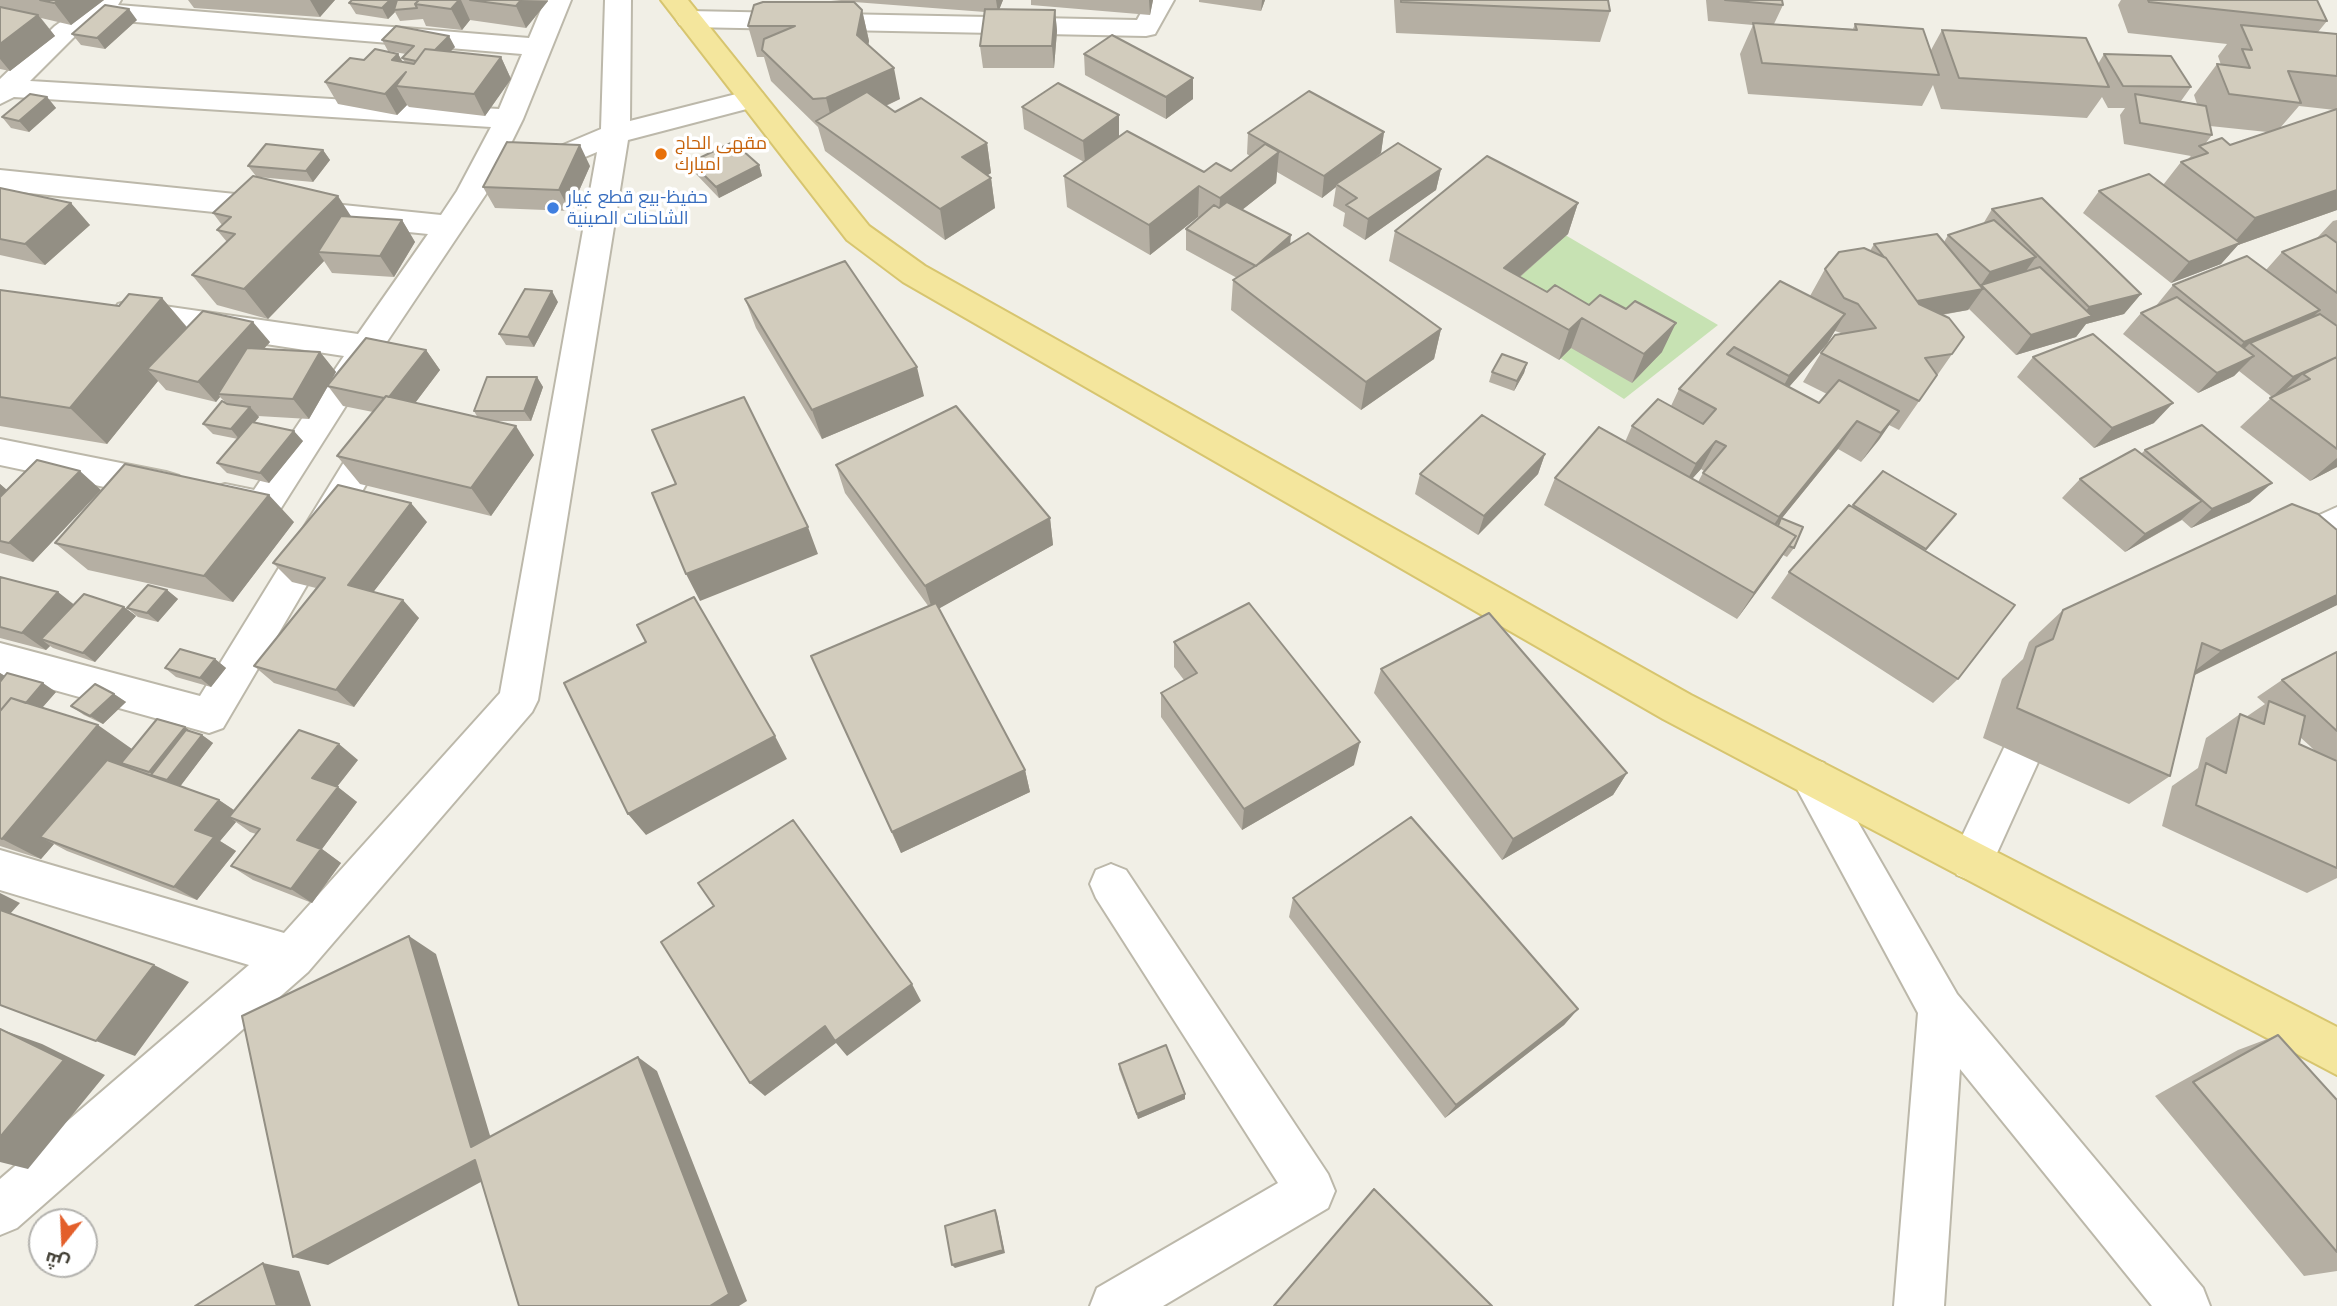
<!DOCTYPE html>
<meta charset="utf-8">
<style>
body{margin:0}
#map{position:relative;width:2337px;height:1306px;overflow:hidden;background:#f1efe6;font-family:Montserrat,Cairo,sans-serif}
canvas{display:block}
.north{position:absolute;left:28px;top:1208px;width:70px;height:70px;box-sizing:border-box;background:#fff;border:2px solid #b4b3af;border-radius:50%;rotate:198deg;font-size:19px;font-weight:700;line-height:28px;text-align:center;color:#434036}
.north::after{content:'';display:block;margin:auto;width:24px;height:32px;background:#e35f2b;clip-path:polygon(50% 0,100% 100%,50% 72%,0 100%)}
</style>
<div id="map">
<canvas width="2337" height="1306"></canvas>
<div class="north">ش</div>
</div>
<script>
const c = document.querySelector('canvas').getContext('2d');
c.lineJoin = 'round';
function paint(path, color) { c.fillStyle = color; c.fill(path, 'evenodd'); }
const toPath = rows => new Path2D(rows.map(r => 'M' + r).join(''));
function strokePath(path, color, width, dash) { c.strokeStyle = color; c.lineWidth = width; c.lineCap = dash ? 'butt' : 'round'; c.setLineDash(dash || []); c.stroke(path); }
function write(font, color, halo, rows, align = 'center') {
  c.font = font + ' Montserrat,Cairo,sans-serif'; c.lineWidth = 7; c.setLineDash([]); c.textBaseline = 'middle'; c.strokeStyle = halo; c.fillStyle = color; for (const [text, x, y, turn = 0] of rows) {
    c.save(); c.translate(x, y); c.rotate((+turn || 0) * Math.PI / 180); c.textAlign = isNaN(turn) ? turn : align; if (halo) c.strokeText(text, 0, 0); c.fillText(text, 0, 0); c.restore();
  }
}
const green = toPath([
 [1477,183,1718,325,1624,399,1397,253]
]);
const minor = toPath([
 [91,0,121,0,118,5,529,38,545,0,571,0,523,119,486,194,380,352,276,516,263,520,225,512,212,508,207,498,212,488,225,484,254,490,344,356,129,323,118,320,113,312,118,304,129,301,358,334,428,234,0,190,0,170,441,215,457,191,491,127,14,97,0,104,0,79,55,26,91,0],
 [99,19,522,54,499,109,30,81,73,38,99,19],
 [605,0,631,0,630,121,752,90,762,93,766,99,762,105,628,140,538,700,532,712,308,972,17,1228,0,1235,0,1179,249,965,0,890,0,850,284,933,500,693,597,152,535,178,525,175,520,168,525,161,601,129,605,0],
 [1148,0,1174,0,1155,34,1146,36,689,27,680,25,676,19,680,13,689,11,1137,20,1148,0],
 [377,424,389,428,394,437,223,728,209,733,0,675,0,643,200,696,365,428,377,424],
 [0,439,166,472,179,476,184,486,179,496,166,500,0,465,0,439],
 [2337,507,2337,537,2282,563,2269,558,2264,548,2269,538,2337,507],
 [2043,690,2057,695,2063,707,1987,875,1972,881,1957,875,1951,861,1957,847,2029,695,2043,690],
 [1810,758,1824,763,1957,994,2203,1288,2210,1306,2152,1306,1960,1069,1944,1306,1894,1306,1918,1013,1790,776,1796,763,1810,758],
 [1111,864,1126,870,1328,1174,1335,1191,1328,1208,1163,1306,1090,1306,1097,1288,1278,1183,1096,898,1090,884,1096,870,1111,864]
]);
const major = toPath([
 [661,0,688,0,869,226,925,266,1691,695,2337,1027,2337,1075,1663,719,903,282,847,240,661,0]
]);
const wall = toPath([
 [0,0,104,0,71,25,41,18,55,36,10,71,0,69],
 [188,0,335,0,320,17,194,8],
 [352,0,548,0,548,1,526,28,470,20,462,30,426,26,423,19,400,21,395,12,388,19,356,14,349,3],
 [831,0,1003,0,999,9,1055,10,1057,31,1054,68,983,68,980,46,985,12,854,2,862,10,869,41,868,45,900,99,886,106,895,112,987,143,991,173,988,175,991,178,995,208,945,240,825,151,818,127,771,81,764,57,757,57,748,26,851,2],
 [1031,0,1153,0,1150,15,1031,5],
 [1199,0,1265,0,1261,11,1199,2],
 [1394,0,1608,0,1610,11,1600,42,1396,33],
 [1706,0,1782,0,1783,5,1774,24,1853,29,1855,24,1931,50,1942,30,2098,64,2104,54,2191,87,2181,101,2197,104,2194,95,2217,64,2221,65,2218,56,2227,44,2128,33,2118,5,2121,0,2317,0,2327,21,2318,32,2337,34,2337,210,2238,245,2221,264,2171,283,2083,213,2099,191,2163,185,2181,162,2188,159,2191,156,2124,144,2120,115,2125,108,2108,108,2102,97,2087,118,1941,109,1933,85,1922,106,1748,94,1740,54,1753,25,1708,21],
 [2299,106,2335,110,2280,128],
 [2210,126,2267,132,2230,145,2205,144,2212,135],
 [137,20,105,49,81,45,72,34],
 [382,40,455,47,450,52,501,57,511,79,485,116,409,107,407,105,397,115,338,104,325,82,364,60,398,54,403,62,405,62,402,58,406,54,388,51],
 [1084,54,1193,78,1193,99,1166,119,1085,75],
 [47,97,56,108,29,132,11,128,2,117],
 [1022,107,1119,115,1119,136,1204,172,1231,171,1250,156,1247,154,1248,133,1384,132,1381,153,1371,161,1441,169,1436,190,1365,240,1343,226,1345,213,1333,206,1336,187,1322,198,1277,172,1276,183,1242,210,1290,244,1441,329,1434,359,1361,410,1231,310,1233,280,1237,278,1186,250,1186,229,1200,218,1198,217,1150,255,1067,207,1064,176,1084,162,1024,129],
 [323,150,330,160,313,182,258,177,352,217,402,220,415,242,394,277,332,273,324,261,268,319,217,305,192,275,227,242,217,230,222,225,213,213,256,176,248,166],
 [691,162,759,165,762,176,719,198,695,173],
 [590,166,570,211,495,208,483,187],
 [0,188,90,225,45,265,0,255],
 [1578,203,1568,234,1520,277,1662,352,1632,383,1571,348,1559,360,1389,261,1395,231],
 [1992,209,2141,294,2124,314,2086,324,2076,337,2016,355,1969,309,1968,310,1942,315,1964,337,1899,430,1889,425,1861,462,1838,449,1782,518,1794,548,1787,557,1783,555,1737,619,1544,505,1555,478,1625,442,1632,426,1671,406,1679,389,1780,281,1810,296,1825,269,1870,251,1874,244,1944,242,1948,235,1983,224],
 [1835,331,1841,333,1821,353,1803,382,1827,394,1819,403,1789,387,1827,344],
 [1701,469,1704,471,1698,482,1692,479],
 [2337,220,2337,467,2310,481,2240,427,2272,397,2239,371,2234,376,2198,393,2123,334,2141,313,2155,307,2173,285,2266,270,2282,252,2317,238,2333,221],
 [0,290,119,306,162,298,187,327,270,342,264,349,320,352,336,372,330,382,426,350,440,370,415,403,478,418,474,411,537,377,543,387,531,421,494,421,534,455,491,516,360,484,337,456,373,412,343,406,328,386,309,419,258,416,259,417,254,423,303,441,269,483,227,473,217,463,238,439,213,434,203,424,224,401,220,397,216,402,166,390,158,381,107,444,0,426],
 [745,299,924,396,822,439,756,328],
 [558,302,534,347,506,345,499,334],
 [2033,357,2154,423,2094,448,2017,377],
 [1527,363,1524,373,1514,391,1489,382,1492,372],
 [2145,450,2250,502,2191,528,2182,520,2125,552,2062,498,2080,479,2141,454],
 [1545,454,1538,474,1478,535,1415,494,1420,474],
 [836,465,1050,518,1053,545,939,608,1025,770,1030,792,901,853,811,656,929,607,845,493],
 [1883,471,1956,514,1925,551,1958,679,1933,703,1771,598,1789,572,1852,507],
 [0,484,7,490,101,490,33,562,0,553],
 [294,522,233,602,88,570,55,543],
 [427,522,373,592,419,618,354,707,274,683,254,666,316,588,292,582,273,563],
 [0,577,74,605,124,607,136,616,95,662,53,648,50,646,46,650,0,638],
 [167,590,178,599,158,622,138,617,127,608],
 [2337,605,2195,675,2170,776,2129,804,1983,738,2002,679,2023,659,2029,642,2063,610],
 [1174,642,1354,765,1242,830,1161,717,1161,693,1184,680,1174,667],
 [2337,652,2337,878,2307,893,2162,826,2172,786,2198,768,2206,738,2240,714,2246,717,2265,704,2257,697,2282,680],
 [2300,737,2310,746,2315,751,2299,744],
 [215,659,226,668,211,687,176,677,165,668],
 [1381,669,1627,773,1613,795,1502,860,1374,693],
 [0,673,5,676,56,692,42,708,132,749,120,764,126,766,121,763,185,727,191,732,202,735,213,743,180,786,219,800,234,810,358,760,337,787,357,802,322,849,341,863,312,903,253,880,231,866,256,834,250,832,236,822,220,841,236,851,197,900,67,851,54,844,41,859,0,846],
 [114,694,126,702,103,724,84,715,71,706],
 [1293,898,1578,1009,1564,1025,1445,1118,1289,917],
 [2278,1035,2337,1100,2337,1271,2304,1276,2155,1096,2238,1050],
 [1119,1064,1185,1094,1185,1099,1138,1119,1119,1069]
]);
const shadedWall = toPath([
 [59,0,104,0,71,25,54,3],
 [310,0,335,0,320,17],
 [390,0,407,0,394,10,395,12,388,19,382,8],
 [459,0,461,0,470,20,462,30,451,9],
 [521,0,548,1,526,28,516,6],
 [996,0,1003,0,998,13],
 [1149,0,1153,0,1150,15],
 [1262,0,1265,0,1261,11],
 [129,9,137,20,105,49,97,38],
 [862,10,869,41,864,66,857,35],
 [1055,10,1057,31,1054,68,1052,46],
 [38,15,55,36,10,71,0,59,0,44],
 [449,36,455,47,429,73,423,62],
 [398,54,410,75,396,86,407,105,397,115,385,94,392,60],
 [501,57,511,79,485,116,474,94],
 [894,68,900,99,834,129,826,98],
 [1193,78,1193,99,1166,119,1166,97],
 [47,97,56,108,29,132,19,121],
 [1119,115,1119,137,1085,162,1083,141],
 [1384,132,1381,153,1338,186,1336,184,1336,187,1322,198,1324,176],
 [987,143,991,173,967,188,962,157],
 [580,145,590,166,570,211,559,190],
 [323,150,330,160,313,182,306,171],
 [1279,152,1276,183,1218,229,1220,198],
 [759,165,762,176,719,198,716,187],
 [1441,169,1436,190,1365,240,1368,219],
 [991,178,995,208,945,240,940,209],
 [1199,186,1198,217,1150,255,1149,225],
 [2337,190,2337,210,2238,245,2221,264,2171,283,2189,262,2230,247,2255,218],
 [338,196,358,227,318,252,324,261,268,319,244,289],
 [71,203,90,225,45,265,25,244],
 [1578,203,1568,234,1502,292,1504,268],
 [402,220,415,242,394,277,380,256],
 [1291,235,1289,256,1257,266],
 [2036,257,2021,278,1981,285,1990,272],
 [1983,289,1968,310,1904,321,1917,301],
 [552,291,558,302,534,347,528,337],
 [2141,294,2124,314,2086,324,2076,337,2016,355,2031,335,2078,321,2089,307],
 [162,298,194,336,147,369,158,381,107,444,70,408],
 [2320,310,2299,331,2250,343,2235,358,2225,362,2244,342],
 [1845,314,1827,344,1773,405,1789,376],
 [1582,318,1571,348,1559,360,1569,330],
 [253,322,270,342,222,395,218,394,220,397,216,402,198,382],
 [1676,323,1662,352,1632,383,1644,354],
 [1441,329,1434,359,1361,410,1366,382],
 [426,350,440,370,403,419,388,399],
 [320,352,336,372,309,419,293,399],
 [2254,356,2234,376,2198,393,2217,373],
 [2337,358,2310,379,2303,374,2283,392,2272,397,2293,377],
 [1527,363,1524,373,1514,391,1517,381],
 [917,367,924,396,822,439,812,410],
 [537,377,543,387,531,421,524,411],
 [2173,403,2154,423,2094,448,2112,428],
 [250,407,259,417,240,440,231,429],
 [1899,411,1879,440,1861,462,1881,433],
 [1857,421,1838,449,1761,544,1779,517],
 [516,426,534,455,491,516,471,488],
 [294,431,303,441,269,483,260,473],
 [1716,441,1701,469,1681,491,1696,464],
 [1545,454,1538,474,1478,535,1484,516],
 [2337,458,2337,467,2310,481],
 [80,471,101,490,33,562,9,543],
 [2272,483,2250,502,2191,528,2212,509],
 [0,484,8,491,0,499],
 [269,495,294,522,233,602,204,576],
 [2202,501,2181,520,2125,552,2145,534],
 [411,503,427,522,365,603,348,585],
 [1050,518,1053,545,933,612,925,586],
 [808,527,818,554,700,601,686,574],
 [1796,536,1778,563,1737,619,1754,593],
 [167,590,178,599,158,622,147,613],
 [58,592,81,610,41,639,50,646,46,650,22,633],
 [2337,595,2337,605,2180,682,2221,651],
 [403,600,419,618,354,707,336,690],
 [124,607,136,616,95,662,83,653],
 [215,659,226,668,211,687,200,678],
 [0,673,16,683,0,701],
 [43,683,56,692,19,734,6,726],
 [114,694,126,702,103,724,90,716],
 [98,725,132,749,55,842,40,837,54,844,41,859,2,839],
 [185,727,196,736,157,777,149,772],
 [202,735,213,743,179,788,167,780],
 [775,736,787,759,646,835,628,814],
 [1360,742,1354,765,1242,830,1244,809],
 [339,744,358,760,332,793,312,778],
 [1025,770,1030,792,901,853,892,832],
 [1627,773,1613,795,1502,860,1513,839],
 [338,787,357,802,322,849,341,863,312,903,291,889,297,840],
 [219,800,241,815,229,817,236,822,220,841,236,851,197,900,174,887,195,830],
 [0,893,20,903,0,925],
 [409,936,436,954,497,1159,471,1147],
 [154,965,189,982,135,1056,96,1041],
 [912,984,921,1001,847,1056,836,1043,765,1096,750,1083,825,1026],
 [1578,1009,1564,1025,1445,1118,1456,1105],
 [0,1029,42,1044,105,1075,28,1169,0,1162],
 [638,1057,657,1071,747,1301,739,1306,710,1306],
 [1185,1094,1185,1099,1138,1119,1137,1114],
 [475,1160,501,1171,328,1265,293,1257],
 [995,1210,997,1214,1005,1253,955,1268,952,1265],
 [263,1263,299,1271,311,1306,277,1306]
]);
const building = toPath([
 [40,0,59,0,54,3,40,0],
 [352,0,390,0,382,8,349,3,352,0],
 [397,0,419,0,415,4,417,8,394,10,397,0],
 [419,0,459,0,451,9,415,4,419,0],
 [470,0,521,0,516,6,470,0],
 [1401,0,1608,0,1610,11,1401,2,1401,0],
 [1725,0,1782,0,1783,5,1725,0],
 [2148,0,2317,0,2327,21,2149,2,2148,0],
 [763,2,854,2,862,10,857,35,894,68,826,98,813,99,762,50,764,39,795,26,748,26,754,5,763,2],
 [105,5,129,9,97,38,72,34,105,5],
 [0,7,38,15,0,44,0,7],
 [985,9,1055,10,1052,46,980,46,985,9],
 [1753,23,1857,30,1855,24,1923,29,1939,75,1762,63,1753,23],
 [2241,25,2337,34,2337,76,2288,71,2301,103,2229,94,2217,64,2250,68,2242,49,2252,50,2241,25],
 [396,26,449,36,435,50,425,49,416,61,402,58,414,46,382,40,396,26],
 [1942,30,2086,38,2109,87,1959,78,1942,30],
 [1112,35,1193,78,1166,97,1084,54,1112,35],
 [375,49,398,54,392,60,414,64,425,49,501,57,474,94,396,86,406,72,385,94,325,82,350,58,364,60,375,49],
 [2104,54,2171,56,2191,87,2123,86,2104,54],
 [1058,83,1119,115,1083,141,1022,107,1058,83],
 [1309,91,1384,132,1324,176,1248,133,1309,91],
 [867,92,895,112,921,98,987,143,962,157,991,178,940,209,816,121,867,92],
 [30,94,47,97,19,121,2,117,30,94],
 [2135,94,2206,106,2212,135,2140,123,2135,94],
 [2337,109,2337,190,2255,218,2181,162,2208,153,2199,146,2222,138,2230,145,2337,109],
 [1127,131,1204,172,1216,163,1231,171,1265,144,1279,152,1220,198,1199,186,1149,225,1064,176,1127,131],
 [507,142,580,145,559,190,483,187,507,142],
 [733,142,759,165,716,187,691,162,733,142],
 [1398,143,1441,169,1368,219,1346,205,1357,198,1336,184,1398,143],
 [266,144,323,150,306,171,248,166,266,144],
 [1487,156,1578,203,1504,268,1547,292,1555,285,1589,305,1600,295,1626,309,1635,301,1676,323,1644,354,1582,318,1569,330,1395,231,1487,156],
 [2149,174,2240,243,2189,262,2099,191,2149,174],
 [253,176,338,196,244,289,192,275,235,234,217,230,231,217,213,213,253,176],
 [0,188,71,203,25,244,0,239,0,188],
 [2042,198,2141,294,2089,307,1992,209,2042,198],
 [1227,202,1291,235,1256,266,1186,229,1214,205,1219,208,1227,202],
 [341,216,402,220,380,256,318,252,341,216],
 [1994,220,2036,257,1990,272,1948,235,1994,220],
 [1308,233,1441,329,1366,382,1233,280,1308,233],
 [1937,234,1983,289,1917,301,1886,258,1884,257,1874,244,1937,234],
 [2326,235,2337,243,2337,293,2282,252,2326,235],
 [1864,248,1886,258,1919,304,1949,318,1964,337,1952,354,1925,358,1937,375,1919,401,1821,353,1835,335,1876,328,1858,304,1844,298,1825,269,1839,252,1864,248],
 [2247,256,2320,310,2244,342,2173,285,2247,256],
 [845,261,917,367,812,410,745,299,845,261],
 [2040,267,2092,316,2031,335,1981,285,2040,267],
 [1780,281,1845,314,1789,376,1734,347,1727,354,1819,403,1839,380,1899,411,1881,433,1857,421,1779,517,1703,473,1726,446,1716,441,1696,464,1632,426,1658,399,1703,424,1716,409,1679,389,1780,281],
 [525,289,552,291,528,337,499,334,525,289],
 [0,290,119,306,129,294,162,298,70,408,0,397,0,290],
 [2177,297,2254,356,2217,373,2141,313,2177,297],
 [203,311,253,322,198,382,147,369,203,311],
 [2320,314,2337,326,2337,357,2293,377,2250,343,2320,314],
 [2093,334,2173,403,2112,428,2033,357,2093,334],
 [366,338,426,350,389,397,386,396,384,398,327,386,366,338],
 [247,348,320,352,293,399,218,394,247,348],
 [1502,354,1527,363,1517,381,1492,372,1502,354],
 [2337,357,2337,449,2270,398,2310,379,2303,374,2337,357],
 [487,377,537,377,524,411,474,411,487,377],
 [386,396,516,426,471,488,337,456,386,396],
 [744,397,808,527,686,574,652,493,676,484,652,430,744,397],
 [222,401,227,404,250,407,231,429,203,424,222,401],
 [956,406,1050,518,925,586,836,465,956,406],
 [1482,415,1545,454,1484,516,1420,474,1482,415],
 [252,422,294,431,260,473,217,463,252,422],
 [2202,425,2272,483,2212,509,2145,450,2202,425],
 [1599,427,1796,536,1754,593,1555,478,1599,427],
 [2135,449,2202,501,2145,534,2080,479,2135,449],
 [37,460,80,471,9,543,0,541,0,497,37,460],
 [125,464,269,495,204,576,55,543,125,464],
 [1883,471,1956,514,1926,549,1853,505,1883,471],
 [338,485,411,503,348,585,403,600,336,690,254,666,325,578,273,563,338,485],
 [2292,504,2318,514,2337,530,2337,595,2221,651,2202,643,2170,776,2017,708,2036,647,2053,639,2063,610,2292,504],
 [1849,505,2015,605,1958,679,1789,572,1849,505],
 [1781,518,1803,527,1794,548,1789,546,1796,536,1778,526,1781,518],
 [0,577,58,592,22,633,0,627,0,577],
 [148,585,167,590,147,613,127,608,148,585],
 [84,594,124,607,83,653,41,639,84,594],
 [694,597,775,736,628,814,564,683,646,642,637,625,694,597],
 [936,603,1025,770,892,832,811,656,936,603],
 [1249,603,1360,742,1244,809,1161,693,1197,673,1174,642,1249,603],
 [1489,613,1627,773,1513,839,1381,669,1489,613],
 [180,649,215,659,200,678,165,668,180,649],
 [2337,652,2337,731,2282,680,2337,652],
 [7,673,43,683,26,703,11,698,0,711,0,682,7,673],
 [95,684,114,694,90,716,71,706,95,684],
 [11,698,98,725,2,839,0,838,0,711,11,698],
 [2269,701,2305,716,2299,744,2337,761,2337,868,2196,805,2206,763,2226,773,2240,714,2264,724,2269,701],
 [157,719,185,727,149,772,121,763,157,719],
 [186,730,202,735,167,780,151,775,186,730],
 [299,730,339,744,312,778,338,787,297,840,321,849,291,889,231,866,260,829,229,817,299,730],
 [107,760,219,800,195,830,214,837,174,887,40,837,107,760],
 [1411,817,1578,1009,1456,1105,1293,898,1411,817],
 [793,820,912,984,835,1041,825,1026,750,1083,661,942,714,906,698,883,793,820],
 [0,910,154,965,96,1041,0,1005,0,910],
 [409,936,471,1147,638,1057,729,1294,710,1306,519,1306,475,1160,293,1257,242,1016,409,936],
 [0,1029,64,1060,0,1137,0,1029],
 [2278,1035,2337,1100,2337,1252,2193,1082,2278,1035],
 [1166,1045,1185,1094,1137,1114,1119,1064,1166,1045],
 [1374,1189,1492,1306,1274,1306,1374,1189],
 [995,1210,1003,1250,952,1265,945,1226,995,1210],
 [263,1263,277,1306,195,1306,263,1263]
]);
const markers = [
 [661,154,7,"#e8710a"],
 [553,208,7,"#3f7fe0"]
];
const farFoodnames = [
 ["مقهى الحاج",675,144],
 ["امبارك",675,165]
];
const farShopnames = [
 ["حفيظ-بيع قطع غيار",567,198],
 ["الشاحنات الصينية",567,219]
];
paint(green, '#c7e2b3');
strokePath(minor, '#bcb8aa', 4);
strokePath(major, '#d7c56f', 4);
paint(minor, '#fff');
paint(major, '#f4e69d');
paint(wall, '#b5afa3');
paint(shadedWall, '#938f84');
paint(building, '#d2ccbd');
strokePath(building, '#938f84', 2);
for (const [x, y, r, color] of markers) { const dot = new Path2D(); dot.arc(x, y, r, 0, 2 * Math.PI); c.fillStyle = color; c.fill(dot); strokePath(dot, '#fff', 2.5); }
write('18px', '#c56008', '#fff', farFoodnames, 'left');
write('18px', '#366cbe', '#fff', farShopnames, 'left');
</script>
